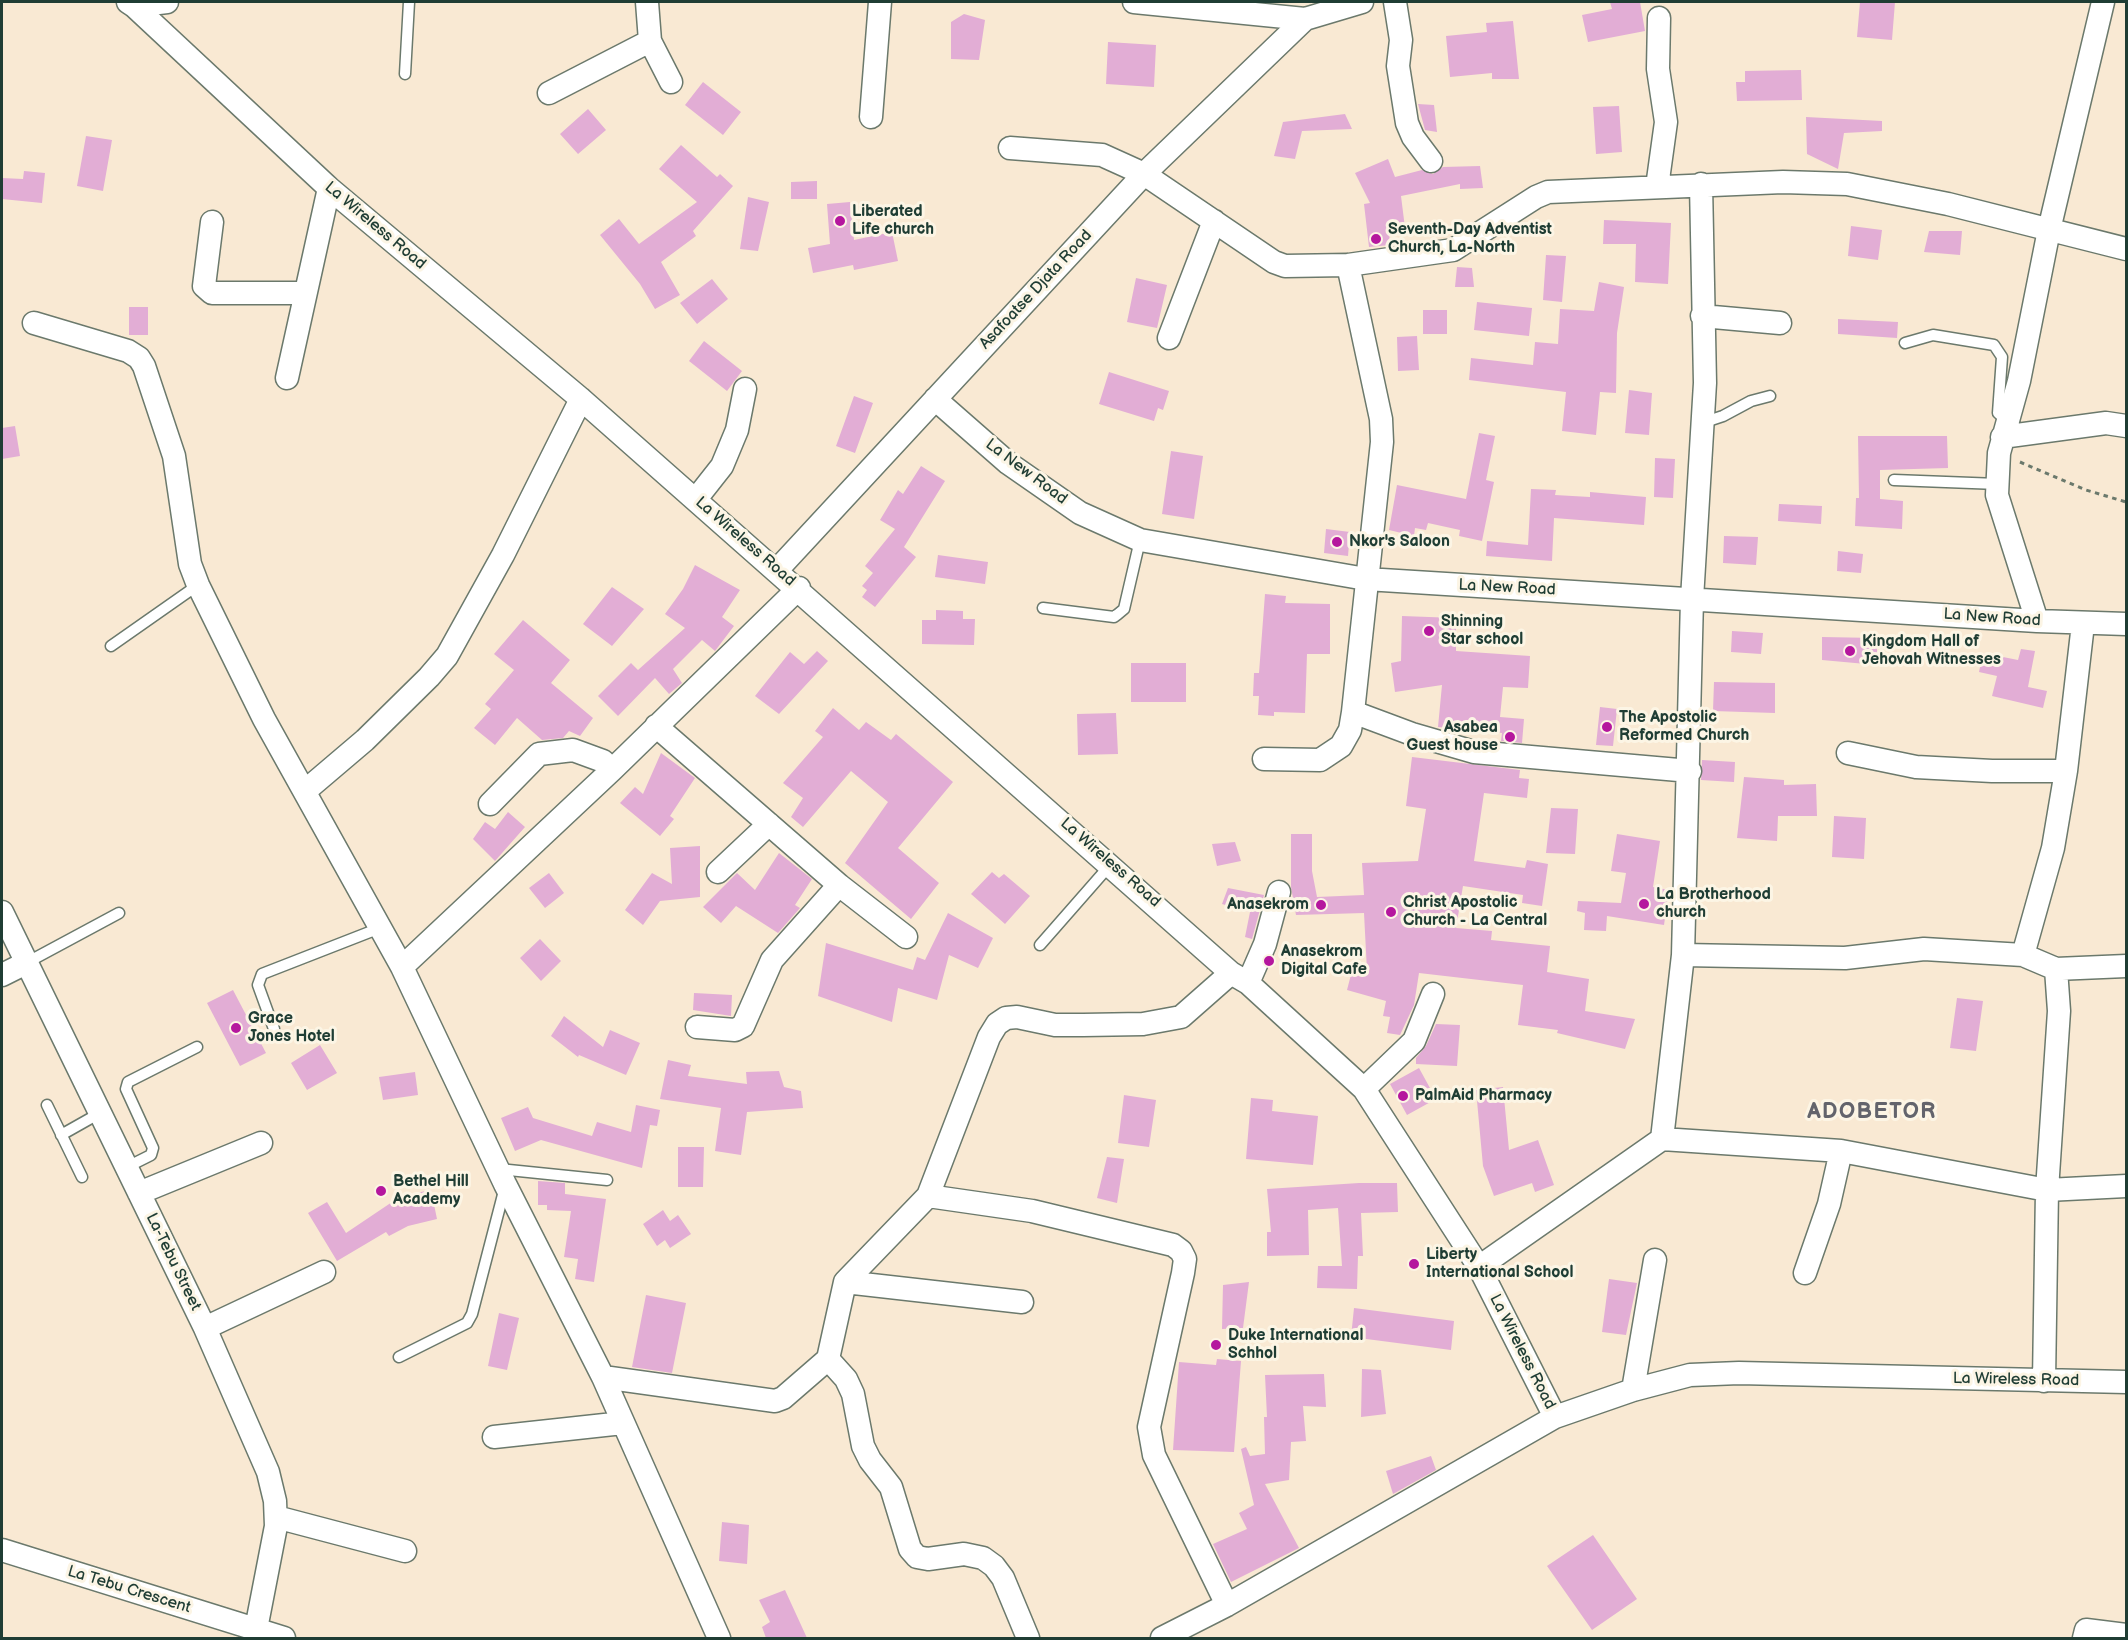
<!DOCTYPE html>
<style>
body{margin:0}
#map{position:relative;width:2128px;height:1640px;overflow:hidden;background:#f9e9d3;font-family:"Balsamiq Sans",sans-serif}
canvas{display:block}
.frame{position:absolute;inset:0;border:3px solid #1f3d34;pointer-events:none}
</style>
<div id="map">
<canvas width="2128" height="1640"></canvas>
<div class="frame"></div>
</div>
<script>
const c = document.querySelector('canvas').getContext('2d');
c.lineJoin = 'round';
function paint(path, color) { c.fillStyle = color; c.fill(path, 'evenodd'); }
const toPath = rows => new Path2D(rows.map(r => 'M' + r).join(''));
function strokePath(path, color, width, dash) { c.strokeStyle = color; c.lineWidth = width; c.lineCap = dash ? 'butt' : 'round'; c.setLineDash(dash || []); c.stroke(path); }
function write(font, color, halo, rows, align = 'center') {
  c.font = font + ' "Balsamiq Sans",sans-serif'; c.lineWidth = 6; c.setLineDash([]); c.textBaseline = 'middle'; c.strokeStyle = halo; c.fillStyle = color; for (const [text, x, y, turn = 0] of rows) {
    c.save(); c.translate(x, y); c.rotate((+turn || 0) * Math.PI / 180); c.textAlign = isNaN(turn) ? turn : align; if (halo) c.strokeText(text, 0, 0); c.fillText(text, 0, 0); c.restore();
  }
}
const building = toPath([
 [1610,2,1640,2,1645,31,1588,42,1582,15,1612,9],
 [1860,2,1895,2,1892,40,1857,37],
 [964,14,985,20,979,60,951,59,951,22],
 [1513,21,1519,79,1492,79,1492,73,1450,77,1446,36,1487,32,1486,23],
 [1108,42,1156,45,1154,87,1106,84],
 [1801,70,1802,100,1737,101,1736,82,1745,82,1745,71],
 [703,82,741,112,723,135,685,105],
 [1418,104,1434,105,1437,132,1425,130],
 [1619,106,1622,152,1596,154,1593,107],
 [588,109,606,130,578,154,560,134],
 [1345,114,1352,129,1302,131,1295,159,1274,156,1283,122],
 [1806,117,1882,121,1882,131,1844,133,1838,169,1807,154],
 [86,136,112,140,103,191,77,186],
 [681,145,717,177,720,174,733,186,693,231,696,236,661,262,680,295,655,309,640,284,600,235,619,219,639,244,697,202,659,169],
 [1388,159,1395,177,1422,170,1433,174,1443,167,1480,166,1483,188,1460,189,1460,184,1401,196,1405,228,1389,230,1390,245,1369,247,1364,204,1370,203,1355,173],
 [24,171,45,173,42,203,2,199,2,178,23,179],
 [817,181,817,199,791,199,791,182],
 [748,197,769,202,758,251,740,249],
 [850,202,854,240,892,232,898,261,854,270,853,265,813,273,808,248,830,244,827,204],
 [1604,220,1671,223,1668,284,1635,282,1636,244,1603,244],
 [1851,226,1882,230,1878,260,1848,256],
 [1929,231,1962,231,1960,255,1924,252],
 [1546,255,1566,256,1562,302,1543,300],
 [1457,267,1472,268,1474,287,1455,287],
 [1136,278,1167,285,1157,328,1127,322],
 [712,279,728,299,697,324,680,303],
 [1599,282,1624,287,1617,333,1616,393,1600,392,1596,435,1562,431,1566,392,1469,380,1471,358,1533,365,1535,342,1558,344,1560,309,1594,311],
 [1477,302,1532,308,1529,336,1474,330],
 [129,307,148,307,148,335,129,335],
 [1423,310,1447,310,1447,334,1423,334],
 [1838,319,1898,322,1897,338,1838,334],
 [1417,336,1419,370,1398,371,1397,337],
 [704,341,742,371,727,391,689,361],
 [1109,372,1169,391,1163,410,1158,408,1154,421,1099,404],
 [1629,390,1652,393,1649,435,1625,433],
 [854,396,873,403,855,453,836,446],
 [15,426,20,456,2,459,2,428],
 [1479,433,1495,436,1486,480,1494,482,1482,541,1459,536,1460,530,1428,523,1426,530,1415,528,1414,536,1389,530,1397,485,1466,499],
 [1858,436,1947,436,1948,468,1880,470,1880,499,1903,501,1902,529,1855,526,1856,498,1859,498],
 [1171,451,1203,456,1194,519,1162,514],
 [1655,458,1675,459,1673,498,1654,497],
 [921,466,945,481,904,547,916,557,875,607,862,597,867,590,862,586,873,573,865,566,895,529,880,520,898,490,903,494],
 [1531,489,1556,490,1555,495,1590,497,1590,492,1646,497,1644,525,1554,518,1552,561,1486,556,1487,541,1528,545],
 [1779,504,1822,506,1821,524,1778,521],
 [1326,529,1350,532,1348,556,1324,553],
 [1724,536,1758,537,1756,565,1723,563],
 [1838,551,1863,554,1861,573,1837,571],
 [938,555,988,562,985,584,935,577],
 [695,565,740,590,722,617,734,626,715,651,702,640,673,669,682,683,669,694,655,678,618,716,598,696,631,663,638,670,685,628,665,614,683,589],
 [612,587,644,609,612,646,583,624],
 [1265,594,1286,596,1285,603,1330,604,1330,654,1307,654,1305,713,1274,712,1274,716,1258,715,1259,696,1253,696,1254,673,1259,673],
 [936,610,963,611,963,619,975,619,974,645,922,644,922,620,936,620],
 [1402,616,1456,618,1456,651,1530,656,1528,688,1503,687,1500,717,1524,719,1522,743,1501,741,1502,733,1438,727,1442,685,1395,692,1391,663,1401,661],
 [523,620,570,660,551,683,593,718,580,736,569,731,563,738,542,740,517,718,495,745,474,728,491,709,485,704,514,670,494,654],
 [1732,631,1763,633,1761,654,1731,652],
 [1822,637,1877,638,1877,665,1822,660],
 [2021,649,2035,651,2028,687,2047,691,2043,708,1992,696,1997,676,1979,672,1983,653,2018,660],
 [817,651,828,661,779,714,755,696,790,652,804,664],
 [1131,663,1186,663,1186,702,1131,702],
 [1714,682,1775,683,1775,713,1713,711],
 [1600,707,1617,709,1613,746,1596,745],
 [833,708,859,730,866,722,891,740,896,734,953,782,898,848,939,883,911,919,845,863,888,802,851,771,803,827,791,817,803,798,783,783,823,737,815,731],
 [1116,713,1118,754,1078,755,1077,714],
 [661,753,695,778,670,816,674,819,660,836,620,803,635,787,643,794],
 [1412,757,1520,770,1519,778,1529,779,1527,798,1484,793,1474,861,1525,868,1527,860,1548,864,1542,906,1522,903,1523,895,1463,886,1456,928,1492,931,1491,940,1550,946,1547,972,1589,979,1585,1011,1635,1019,1625,1049,1557,1033,1558,1030,1518,1025,1523,985,1419,973,1414,1005,1400,1035,1387,1033,1390,1017,1383,1016,1386,1001,1347,990,1353,967,1367,971,1364,913,1296,915,1291,887,1291,834,1312,834,1312,871,1317,897,1364,895,1362,863,1418,861,1426,809,1406,806],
 [1702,760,1735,762,1734,782,1701,780],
 [1744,777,1784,780,1784,785,1816,784,1817,816,1778,816,1777,841,1737,838],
 [1551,808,1578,809,1575,854,1546,853],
 [508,812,525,827,495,861,473,839,485,822,495,829],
 [1834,816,1866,818,1864,859,1832,857],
 [1617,834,1660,841,1653,887,1669,890,1664,925,1607,916,1606,931,1584,930,1585,913,1577,911,1578,901,1621,903,1626,873,1611,871],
 [1235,842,1241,861,1217,866,1212,844],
 [700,846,700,897,660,901,643,925,625,910,652,873,672,884,670,848],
 [779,853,812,879,795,905,800,908,778,933,736,906,721,923,703,907,737,873,755,890],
 [992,872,999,878,1004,874,1030,896,1005,924,971,894],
 [549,873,564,893,545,908,529,888],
 [1228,888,1264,895,1252,939,1245,937,1250,912,1222,904],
 [948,913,993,938,978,968,949,955,937,1000,898,988,892,1022,818,996,826,943,913,970,917,957,925,960],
 [540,939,561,961,541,981,520,958],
 [233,990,266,1053,240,1066,207,1003],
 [694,993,732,995,731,1016,693,1010],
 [1957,998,1983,1001,1976,1051,1950,1048],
 [564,1016,603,1047,610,1030,640,1043,626,1075,579,1055,578,1057,551,1036],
 [1436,1024,1460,1025,1457,1066,1416,1064,1416,1058,1426,1046],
 [320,1045,337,1073,307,1090,291,1063],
 [668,1060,691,1065,688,1076,747,1084,746,1072,779,1071,784,1087,801,1091,803,1108,747,1112,741,1155,715,1151,721,1108,660,1099],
 [1419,1068,1436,1099,1407,1115,1390,1084],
 [415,1072,418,1095,383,1100,379,1077],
 [1503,1087,1509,1150,1538,1140,1554,1185,1535,1192,1532,1183,1494,1196,1483,1166,1476,1090],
 [1124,1095,1156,1100,1149,1147,1118,1143],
 [1251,1098,1273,1100,1272,1111,1318,1116,1313,1165,1246,1159],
 [636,1105,660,1110,657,1126,650,1125,642,1168,541,1140,515,1151,501,1118,528,1107,533,1118,592,1136,597,1122,631,1132],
 [678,1147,704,1147,703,1187,678,1187],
 [1107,1157,1124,1159,1117,1203,1097,1198],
 [538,1181,565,1183,565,1194,606,1199,594,1282,575,1279,578,1259,564,1257,571,1211,547,1210,547,1205,538,1205],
 [1359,1183,1397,1183,1398,1212,1361,1213,1363,1256,1358,1256,1357,1289,1317,1288,1318,1266,1342,1266,1338,1208,1308,1210,1309,1255,1267,1256,1267,1232,1271,1232,1267,1189],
 [431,1190,437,1219,408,1226,389,1236,386,1232,337,1261,308,1213,327,1202,346,1233,401,1196],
 [663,1210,670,1221,678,1215,691,1234,670,1248,665,1240,657,1246,643,1224],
 [1609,1279,1637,1283,1626,1335,1602,1332],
 [1249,1282,1243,1328,1222,1329,1223,1285],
 [646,1295,686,1303,672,1373,632,1367],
 [1354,1308,1454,1321,1451,1350,1351,1337],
 [499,1313,519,1318,507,1370,488,1366],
 [1217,1359,1241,1361,1234,1452,1173,1450,1179,1362,1216,1365],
 [1362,1369,1381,1370,1386,1414,1361,1417],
 [1324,1374,1326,1407,1303,1406,1306,1441,1291,1442,1289,1480,1265,1484,1299,1548,1231,1582,1213,1544,1247,1529,1239,1513,1254,1505,1241,1449,1246,1447,1250,1456,1265,1454,1264,1417,1267,1417,1265,1375],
 [1431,1456,1436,1470,1393,1494,1386,1471],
 [722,1522,749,1525,747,1564,719,1561],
 [1593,1535,1637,1599,1592,1630,1547,1566],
 [785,1590,807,1638,766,1638,762,1627,770,1622,759,1600]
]);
const path = toPath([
 [2020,462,2086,490,2126,502]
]);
const lane = toPath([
 [405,74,409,2],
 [1905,343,1933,335,1994,345,2002,357,1998,413,2007,421],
 [1702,423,1723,416,1751,401,1770,396],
 [1894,480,1998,484],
 [1043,608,1114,617,1118,614,1124,609,1140,540],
 [111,646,198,585],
 [1040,945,1111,864],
 [26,963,119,913],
 [274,1029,258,985,262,974,380,928],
 [47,1105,82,1177],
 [61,1135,100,1113],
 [127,1167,151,1155,153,1148,126,1089,128,1082,197,1047],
 [499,1169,607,1180],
 [399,1357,467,1323,472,1314,505,1187]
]);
const street = toPath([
 [128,2,134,6,167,2],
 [647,2,650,41,671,82],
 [1134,2,1305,19,1362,2],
 [1395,2,1401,40,1398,66,1407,123,1413,137,1431,161],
 [134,6,329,188,581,399,1231,973,1248,983,1364,1089,1479,1267,1555,1417,1633,1390,1690,1375,1739,1373,2126,1382],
 [549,93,650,41],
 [871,117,880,2],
 [1010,148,1102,155,1144,174,1274,262,1285,266,1348,265,1453,250,1536,197,1548,192,1783,182,1847,184,1948,204,2126,249],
 [1657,187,1666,122,1658,69,1659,18],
 [212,222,204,286,212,293,304,293],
 [1348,265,1381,419,1382,442,1353,712,1412,734,1474,752,1690,771],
 [1702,316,1780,323],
 [34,323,128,351,139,358,144,366,174,456,190,564,198,585,264,719,402,967,505,1184,603,1377,719,1638],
 [1169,338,1214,221],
 [287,378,329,188],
 [935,399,1008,463,1080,513,1140,540,1366,579,2037,621,2126,624],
 [2002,437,2106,423,2126,426],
 [696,499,722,466,737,430,745,389],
 [777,570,1144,174,1305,19],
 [2037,621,1997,495,1999,453,2019,381,2049,230,2103,2],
 [656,726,839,885,772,960,743,1026,735,1030,697,1027],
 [1848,753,1916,767,1992,771,2066,771],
 [1264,759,1320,760,1341,746,1350,730,1353,712],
 [305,791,365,740,429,677,447,656,503,555,581,399],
 [490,804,539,754,573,750,603,761,612,770],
 [718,872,769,824],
 [839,885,906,937],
 [2,912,205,1328,268,1472,275,1501,276,1526,256,1629],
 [1683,955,1845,958,1924,949,2023,955,2056,969,2126,966],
 [2023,955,2053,848,2066,771,2083,624],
 [402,967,612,770,799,588],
 [2,975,26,963],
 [1248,983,1265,944,1279,892],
 [1364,1089,1414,1041,1433,994],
 [1662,1139,1683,955,1692,599,1705,383,1701,184],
 [139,1193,261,1143],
 [928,1196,1032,1211,1173,1245,1181,1251,1185,1259,1183,1273,1149,1427,1154,1455,1227,1605],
 [1479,1267,1662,1139,1841,1151,2047,1190,2126,1186],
 [1805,1273,1829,1204,1841,1151],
 [845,1282,1022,1302],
 [205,1328,324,1272],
 [828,1359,846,1379,853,1394,863,1446,870,1460,891,1487,910,1549,917,1557,928,1559,964,1554,983,1558,994,1566,1003,1578,1028,1638],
 [603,1377,775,1401,783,1398,828,1359,845,1282,928,1196,989,1037,997,1024,1006,1018,1017,1017,1055,1025,1083,1025,1143,1024,1181,1017,1231,973],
 [2044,1381,2047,1190,2059,1011,2056,969],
 [1633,1390,1655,1260],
 [494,1437,623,1423],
 [276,1517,405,1551],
 [2,1550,284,1638],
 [1162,1638,1227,1605,1555,1417],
 [2084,1638,2086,1630,2126,1635]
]);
const markers = [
 [840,221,6,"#b5179e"],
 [1376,239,6,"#b5179e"],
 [1337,542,6,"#b5179e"],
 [1429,631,6,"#b5179e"],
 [1850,651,6,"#b5179e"],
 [1607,727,6,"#b5179e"],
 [1510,737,6,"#b5179e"],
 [1644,904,6,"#b5179e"],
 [1321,905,6,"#b5179e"],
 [1391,912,6,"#b5179e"],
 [1269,961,6,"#b5179e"],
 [236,1028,6,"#b5179e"],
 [1403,1096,6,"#b5179e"],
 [381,1191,6,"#b5179e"],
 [1414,1264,6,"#b5179e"],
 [1216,1345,6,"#b5179e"]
];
const poiNames = [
 ["Liberated",852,212],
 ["Life church",852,230],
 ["Seventh-Day Adventist",1388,230],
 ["Church, La-North",1388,248],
 ["Nkor's Saloon",1349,542],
 ["Shinning",1441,622],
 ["Star school",1441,640],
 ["Kingdom Hall of",1862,642],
 ["Jehovah Witnesses",1862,660],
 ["The Apostolic",1619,718],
 ["Reformed Church",1619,736],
 ["Asabea",1498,728,"right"],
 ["Guest house",1498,746,"right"],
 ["La Brotherhood",1656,895],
 ["church",1656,913],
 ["Christ Apostolic",1403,903],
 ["Church - La Central",1403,921],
 ["Anasekrom",1309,905,"right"],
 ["Anasekrom",1281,952],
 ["Digital Cafe",1281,970],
 ["Grace",248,1019],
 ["Jones Hotel",248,1037],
 ["PalmAid Pharmacy",1415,1096],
 ["Bethel Hill",393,1182],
 ["Academy",393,1200],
 ["Liberty",1426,1255],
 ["International School",1426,1273],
 ["Duke International",1228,1336],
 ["Schhol",1228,1354]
];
const streetNames = [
 ["La Wireless Road",375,226,40],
 ["Asafoatse Djata Road",1036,290,-47],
 ["La New Road",1026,472,37],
 ["La Wireless Road",745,542,41],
 ["La New Road",1507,588,3],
 ["La New Road",1992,618,4],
 ["La Wireless Road",1110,863,41],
 ["La-Tebu Street",173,1262,64],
 ["La Wireless Road",1522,1352,63],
 ["La Wireless Road",2016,1380,1],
 ["La Tebu Crescent",129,1590,17]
];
const districtNames = [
 ["ADOBETOR",1872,1112]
];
paint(building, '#e2add5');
strokePath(lane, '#6b796c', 13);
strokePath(street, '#6b796c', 25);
strokePath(path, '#6b796c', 3, [4.5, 4.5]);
strokePath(lane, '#fff', 10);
strokePath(street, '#fff', 22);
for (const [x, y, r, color] of markers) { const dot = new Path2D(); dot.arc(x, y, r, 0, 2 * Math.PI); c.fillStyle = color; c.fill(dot); strokePath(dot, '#fcf5e5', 2); }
write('bold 16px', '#1f3d34', '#fcf5e5', poiNames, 'left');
write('16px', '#1f3d34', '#fcf5e5', streetNames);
c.letterSpacing = '1.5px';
write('bold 22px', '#63646c', '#fcf5e5', districtNames);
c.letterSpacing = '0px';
</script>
